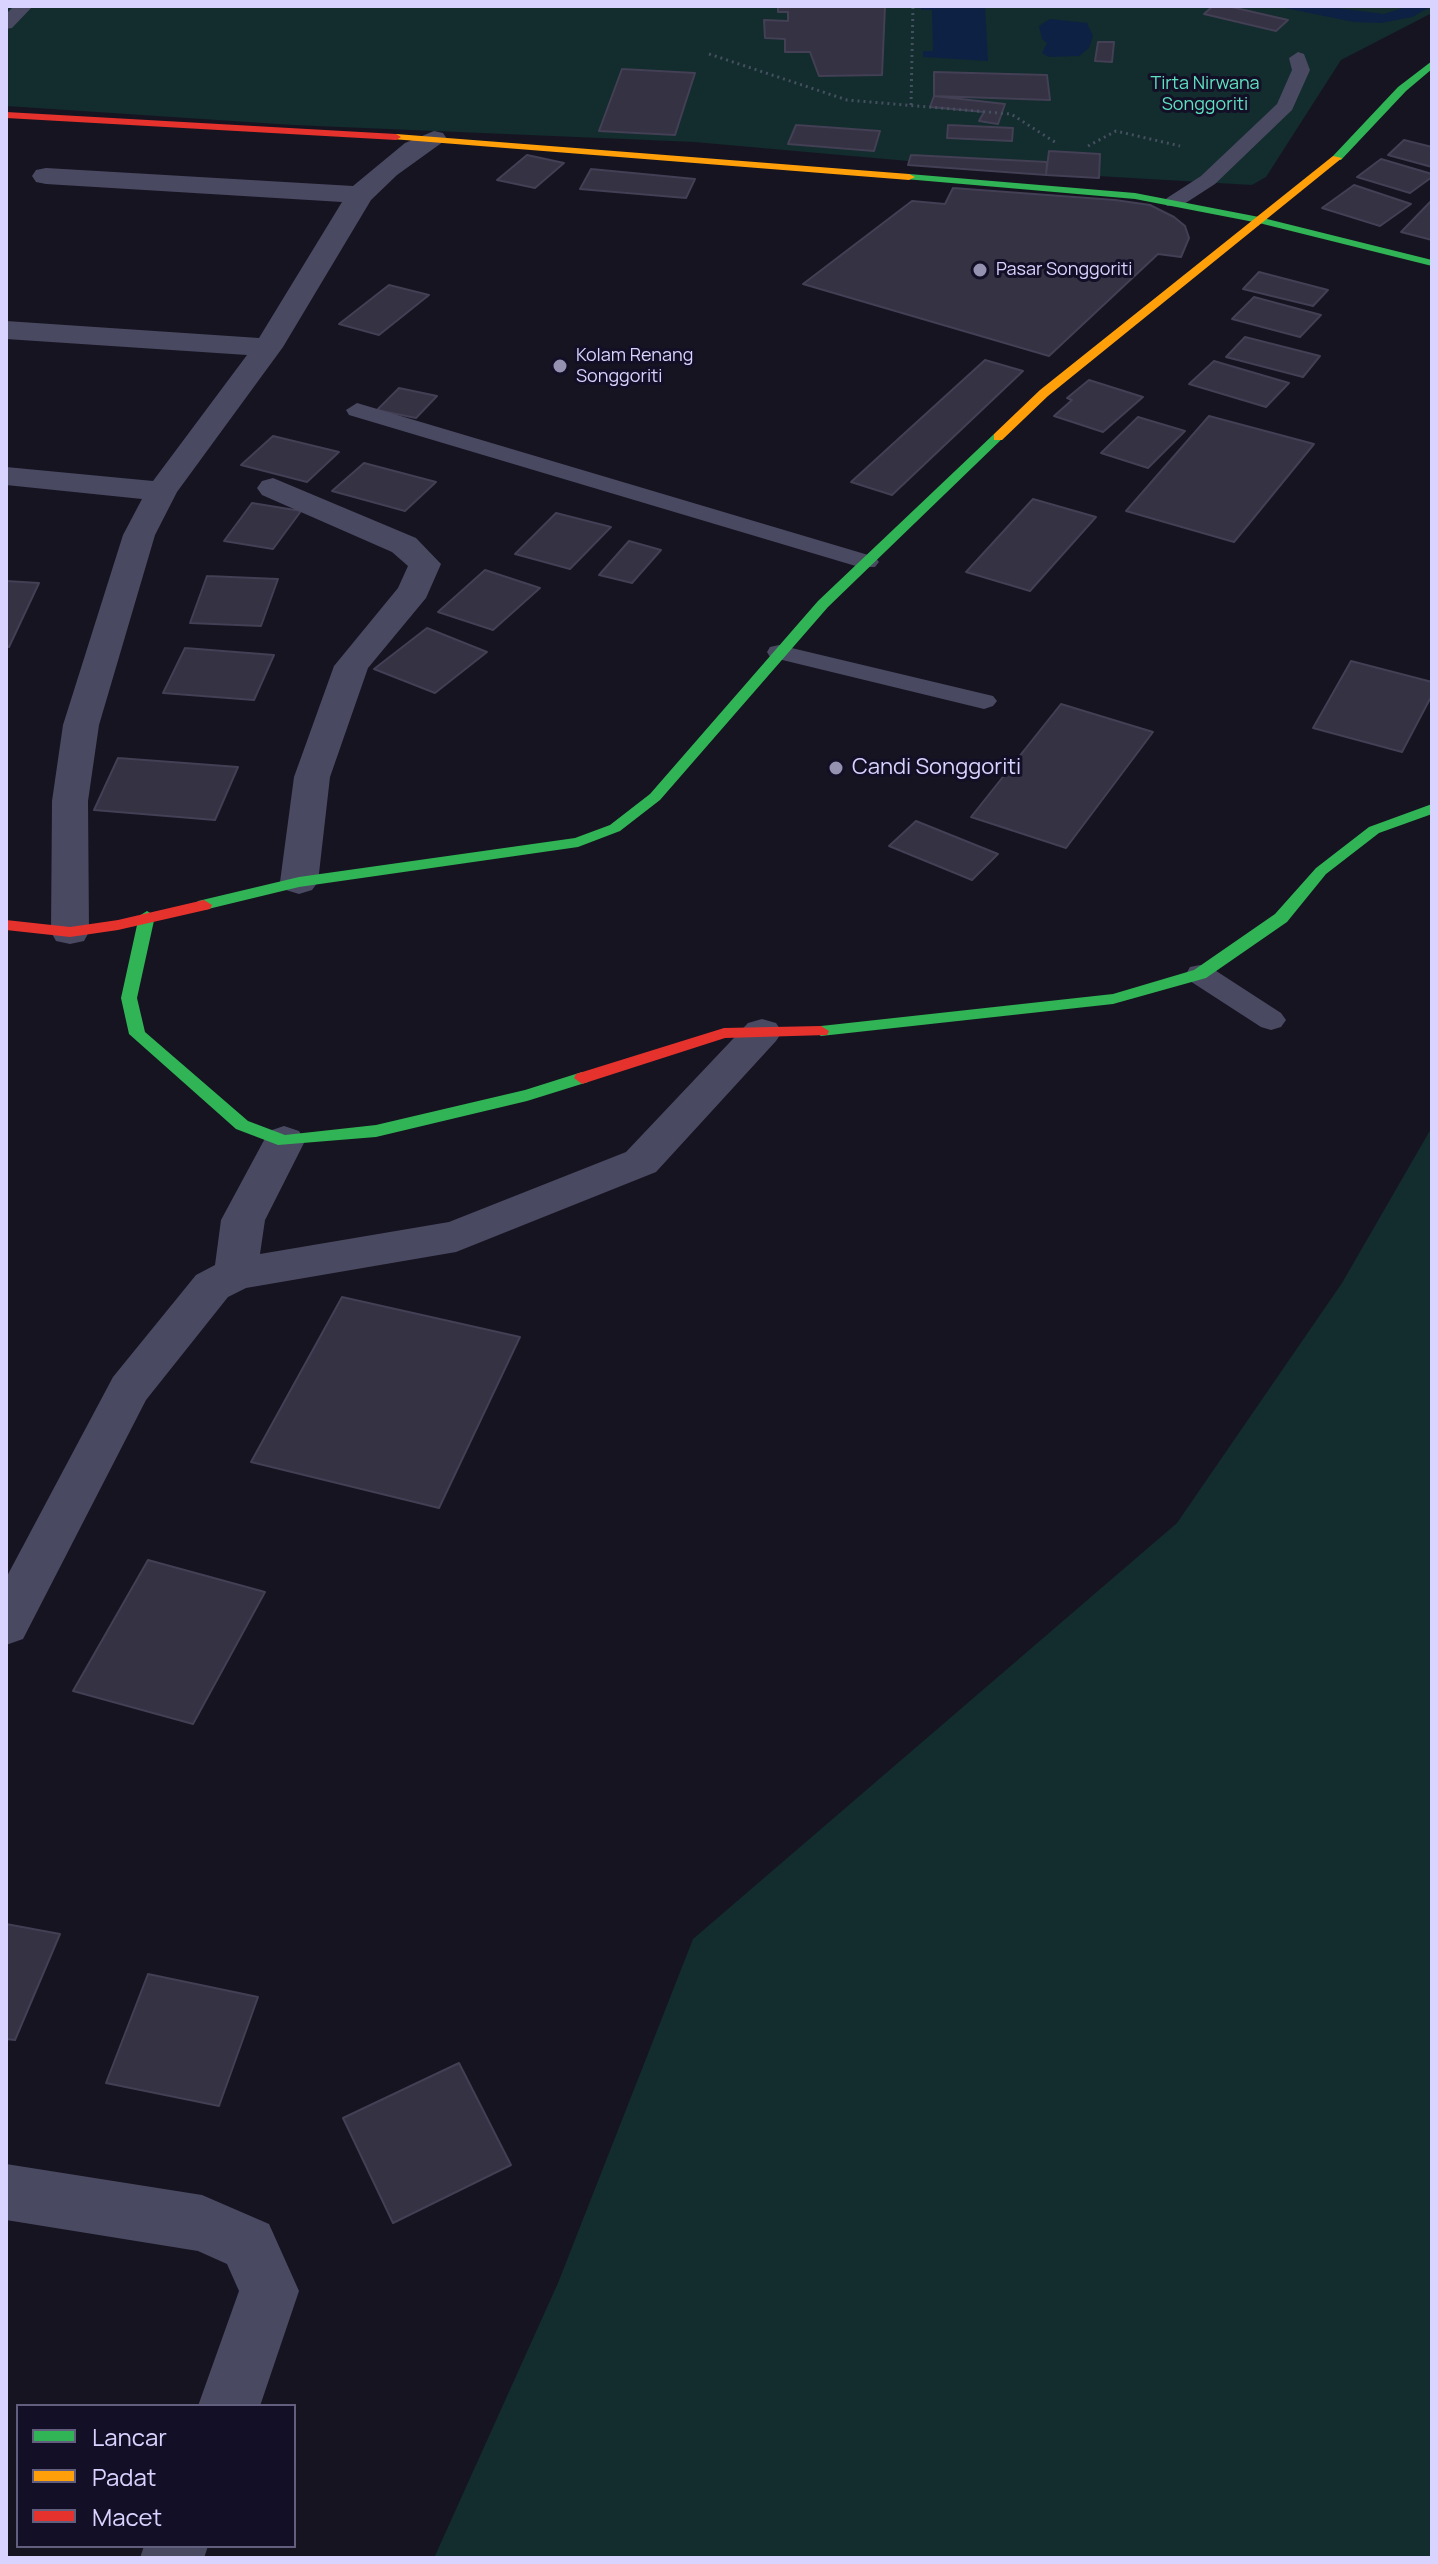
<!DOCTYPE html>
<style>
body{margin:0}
#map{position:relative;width:1438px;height:2564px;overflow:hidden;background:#161421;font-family:Manrope,sans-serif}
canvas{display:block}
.frame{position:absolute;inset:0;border:8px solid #d9d4ff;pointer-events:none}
.legend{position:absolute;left:16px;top:2404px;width:280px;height:144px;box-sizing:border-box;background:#130f26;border:2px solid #625e7d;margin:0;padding:10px 14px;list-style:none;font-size:24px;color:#d9d4ff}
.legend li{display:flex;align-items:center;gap:16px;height:40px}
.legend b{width:40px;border:2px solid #625e7d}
</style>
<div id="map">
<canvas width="1438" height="2564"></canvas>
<div class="frame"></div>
<ul class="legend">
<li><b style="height:10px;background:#30b455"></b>Lancar</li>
<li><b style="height:10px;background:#ff9f0a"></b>Padat</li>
<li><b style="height:10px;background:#e5322d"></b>Macet</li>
</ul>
</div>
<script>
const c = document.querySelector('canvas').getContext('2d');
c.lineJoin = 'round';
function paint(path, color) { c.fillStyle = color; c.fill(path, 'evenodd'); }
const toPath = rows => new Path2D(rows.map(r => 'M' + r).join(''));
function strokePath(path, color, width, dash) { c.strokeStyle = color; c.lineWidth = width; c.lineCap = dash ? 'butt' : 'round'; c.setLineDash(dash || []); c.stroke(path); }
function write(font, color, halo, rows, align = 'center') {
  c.font = font + ' Manrope,sans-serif'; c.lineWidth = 6; c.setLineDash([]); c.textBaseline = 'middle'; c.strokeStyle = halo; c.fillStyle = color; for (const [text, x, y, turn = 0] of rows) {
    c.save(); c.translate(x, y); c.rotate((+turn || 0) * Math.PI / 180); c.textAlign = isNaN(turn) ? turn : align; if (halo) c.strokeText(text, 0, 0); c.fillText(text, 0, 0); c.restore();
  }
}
const green = toPath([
 [6,6,1432,6,1432,13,1341,60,1266,177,1252,185,908,165,908,161,694,142,293,125,6,106],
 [1432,1127,1432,2558,434,2558,558,2283,693,1939,1177,1523,1342,1283]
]);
const water = toPath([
 [921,6,985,6,988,61,923,57,923,51,933,51,932,10,921,10],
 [1275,6,1321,6,1384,14,1409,6,1432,6,1412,17,1381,23,1354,22],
 [1050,19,1087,23,1093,36,1089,48,1079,56,1049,57,1042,53,1047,43,1042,39,1039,26]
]);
const building = toPath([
 [778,6,885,6,882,75,819,76,810,52,785,52,785,39,765,38,764,20,788,21,788,12,778,12,778,6],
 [1213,6,1227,6,1288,20,1276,31,1204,14,1213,6],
 [1098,42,1114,42,1112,62,1095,61,1098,42],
 [622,69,695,73,675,135,599,131,622,69],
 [934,72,1047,75,1050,100,934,96,934,72],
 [934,96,1005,104,998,124,979,121,984,112,930,107,934,96],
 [796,125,880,131,874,151,788,144,796,125],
 [948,125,1013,128,1012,141,947,138,948,125],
 [1404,140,1432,147,1432,167,1388,155,1404,140],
 [1049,151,1100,154,1099,178,1046,175,1049,151],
 [527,155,564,163,535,188,497,180,527,155],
 [911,155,1047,162,1046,175,908,165,911,155],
 [1381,159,1432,174,1432,177,1410,193,1357,177,1381,159],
 [591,169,695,179,686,198,580,189,591,169],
 [1354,185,1411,204,1380,226,1322,208,1354,185],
 [953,188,1115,200,1150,205,1174,217,1185,226,1189,238,1181,257,1158,254,1049,356,803,284,912,201,945,204,953,188],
 [1432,200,1432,240,1401,232,1432,200],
 [1259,272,1328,290,1313,306,1243,289,1259,272],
 [389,285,429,295,379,335,339,324,389,285],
 [1254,297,1321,315,1300,337,1232,319,1254,297],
 [1245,337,1320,356,1303,377,1226,357,1245,337],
 [985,360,1023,371,892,495,851,482,985,360],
 [1214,361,1289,383,1266,407,1189,384,1214,361],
 [1089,380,1143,397,1103,432,1054,416,1072,400,1067,398,1089,380],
 [399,388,437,396,416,418,377,410,399,388],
 [1209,416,1314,444,1234,542,1126,511,1209,416],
 [1138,417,1185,431,1148,468,1101,453,1138,417],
 [273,436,339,452,307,482,241,465,273,436],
 [364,463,436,482,405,511,332,491,364,463],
 [1033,499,1096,517,1030,591,966,572,1033,499],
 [252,503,301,511,273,549,224,541,252,503],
 [556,513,611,527,570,569,515,554,556,513],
 [629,541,661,550,632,583,599,575,629,541],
 [485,570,540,588,493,630,438,612,485,570],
 [207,576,278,579,261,626,190,623,207,576],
 [6,581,39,583,9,647,6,646,6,581],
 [427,628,487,652,435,693,374,669,427,628],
 [185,648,274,655,254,700,163,693,185,648],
 [1351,661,1432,682,1432,695,1402,752,1313,728,1351,661],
 [1061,704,1153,732,1066,848,971,817,1061,704],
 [118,758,238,767,215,820,94,810,118,758],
 [916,821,998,854,972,880,889,846,916,821],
 [342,1297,520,1337,439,1508,251,1462,342,1297],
 [148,1560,265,1592,193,1724,73,1691,148,1560],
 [6,1924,60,1934,15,2040,6,2039,6,1924],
 [148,1974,258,1997,219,2106,106,2083,148,1974],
 [459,2063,511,2165,393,2223,343,2118,459,2063]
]);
const path = toPath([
 [709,54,847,100,1011,114,1058,144],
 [911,105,913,6],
 [1088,146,1116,131,1180,146]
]);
const lane = toPath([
 [14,6,33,6,12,28,6,29,6,14,14,6],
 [1298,52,1304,54,1310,70,1292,110,1215,184,1181,206,1167,206,1164,202,1167,198,1201,176,1277,104,1292,70,1289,58,1298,52],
 [357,403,875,557,879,562,875,567,859,567,349,415,346,410,357,403],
 [779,645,993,696,997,701,993,706,984,709,770,657,767,652,770,647,779,645],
 [1200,965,1210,967,1281,1013,1286,1020,1281,1027,1271,1030,1261,1027,1190,981,1186,974,1190,967,1200,965]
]);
const street = toPath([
 [434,131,443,133,447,139,397,175,371,200,283,347,177,492,155,535,99,725,88,801,89,932,84,941,70,944,56,941,51,932,52,801,63,725,123,535,142,499,6,485,6,467,153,481,247,355,6,339,6,321,259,338,342,202,46,184,36,182,32,176,36,170,46,168,353,186,405,143,434,131],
 [273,478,416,538,441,564,426,598,368,668,330,777,318,882,312,890,299,894,286,890,280,882,294,777,334,666,398,588,408,566,392,552,262,495,257,488,262,481,273,478],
 [762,1019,776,1023,782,1032,776,1041,656,1172,456,1252,246,1288,228,1297,146,1400,23,1639,6,1645,6,1578,113,1377,196,1275,215,1265,221,1220,269,1131,284,1126,299,1131,305,1141,265,1220,260,1254,449,1222,626,1152,748,1023,762,1019],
 [6,2164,202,2195,269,2224,299,2291,260,2406,198,2406,239,2291,227,2264,198,2251,6,2220,6,2164],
 [144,2546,208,2546,204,2558,140,2558,144,2546]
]);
const fast = toPath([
 [1432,61,1432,69,1406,91,1341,160,1333,160,1333,156,1398,87,1432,61],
 [909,174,1135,193,1259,217,1432,260,1432,266,1259,223,1135,199,905,179,905,175,909,174],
 [994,434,1004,437,828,607,660,800,620,831,578,847,299,887,204,910,196,905,198,901,299,877,575,838,610,825,650,794,818,601,994,434],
 [1432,804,1432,814,1379,833,1326,874,1287,922,1206,978,1113,1004,821,1036,813,1031,821,1026,1113,994,1194,970,1275,914,1316,868,1369,827,1432,804],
 [147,911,155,916,137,998,145,1032,248,1121,285,1135,376,1125,525,1090,582,1072,590,1078,588,1082,527,1101,376,1137,278,1145,236,1129,129,1034,121,998,139,916,147,911]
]);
const slow = toPath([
 [396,134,909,174,915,177,909,180,392,139,391,137,396,134],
 [1333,156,1342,158,1048,396,1002,440,994,440,994,434,1040,390,1333,156]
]);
const jam = toPath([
 [6,112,396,134,401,137,396,140,6,118,6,112],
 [204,900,212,905,210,909,118,930,70,937,6,930,6,920,70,927,118,920,204,900],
 [821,1026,829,1031,827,1035,725,1038,582,1084,574,1078,576,1074,724,1028,821,1026]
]);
const markers = [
 [980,270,8,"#9591b1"],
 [560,366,8,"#9591b1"],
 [836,768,8,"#9591b1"]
];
const farParknames = [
 ["Tirta Nirwana",1205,84],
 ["Songgoriti",1205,105]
];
const farPoinames = [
 ["Pasar Songgoriti",996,270],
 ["Kolam Renang",576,356],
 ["Songgoriti",576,377]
];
const poiNames = [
 ["Candi Songgoriti",852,768]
];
paint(green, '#132c2d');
paint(water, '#0d2144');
paint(building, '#343243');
strokePath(building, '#433f54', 2);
strokePath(path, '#44505f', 3, [2, 4]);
paint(lane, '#4a4962');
paint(street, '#4a4962');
paint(fast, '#30b455');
paint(slow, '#ff9f0a');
paint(jam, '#e5322d');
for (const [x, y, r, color] of markers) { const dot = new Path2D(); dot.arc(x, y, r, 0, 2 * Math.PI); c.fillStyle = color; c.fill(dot); strokePath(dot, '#130f26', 3); }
write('18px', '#5fe0c0', '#130f26', farParknames);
write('18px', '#d9d4ff', '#130f26', farPoinames, 'left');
write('22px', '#d9d4ff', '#130f26', poiNames, 'left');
</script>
